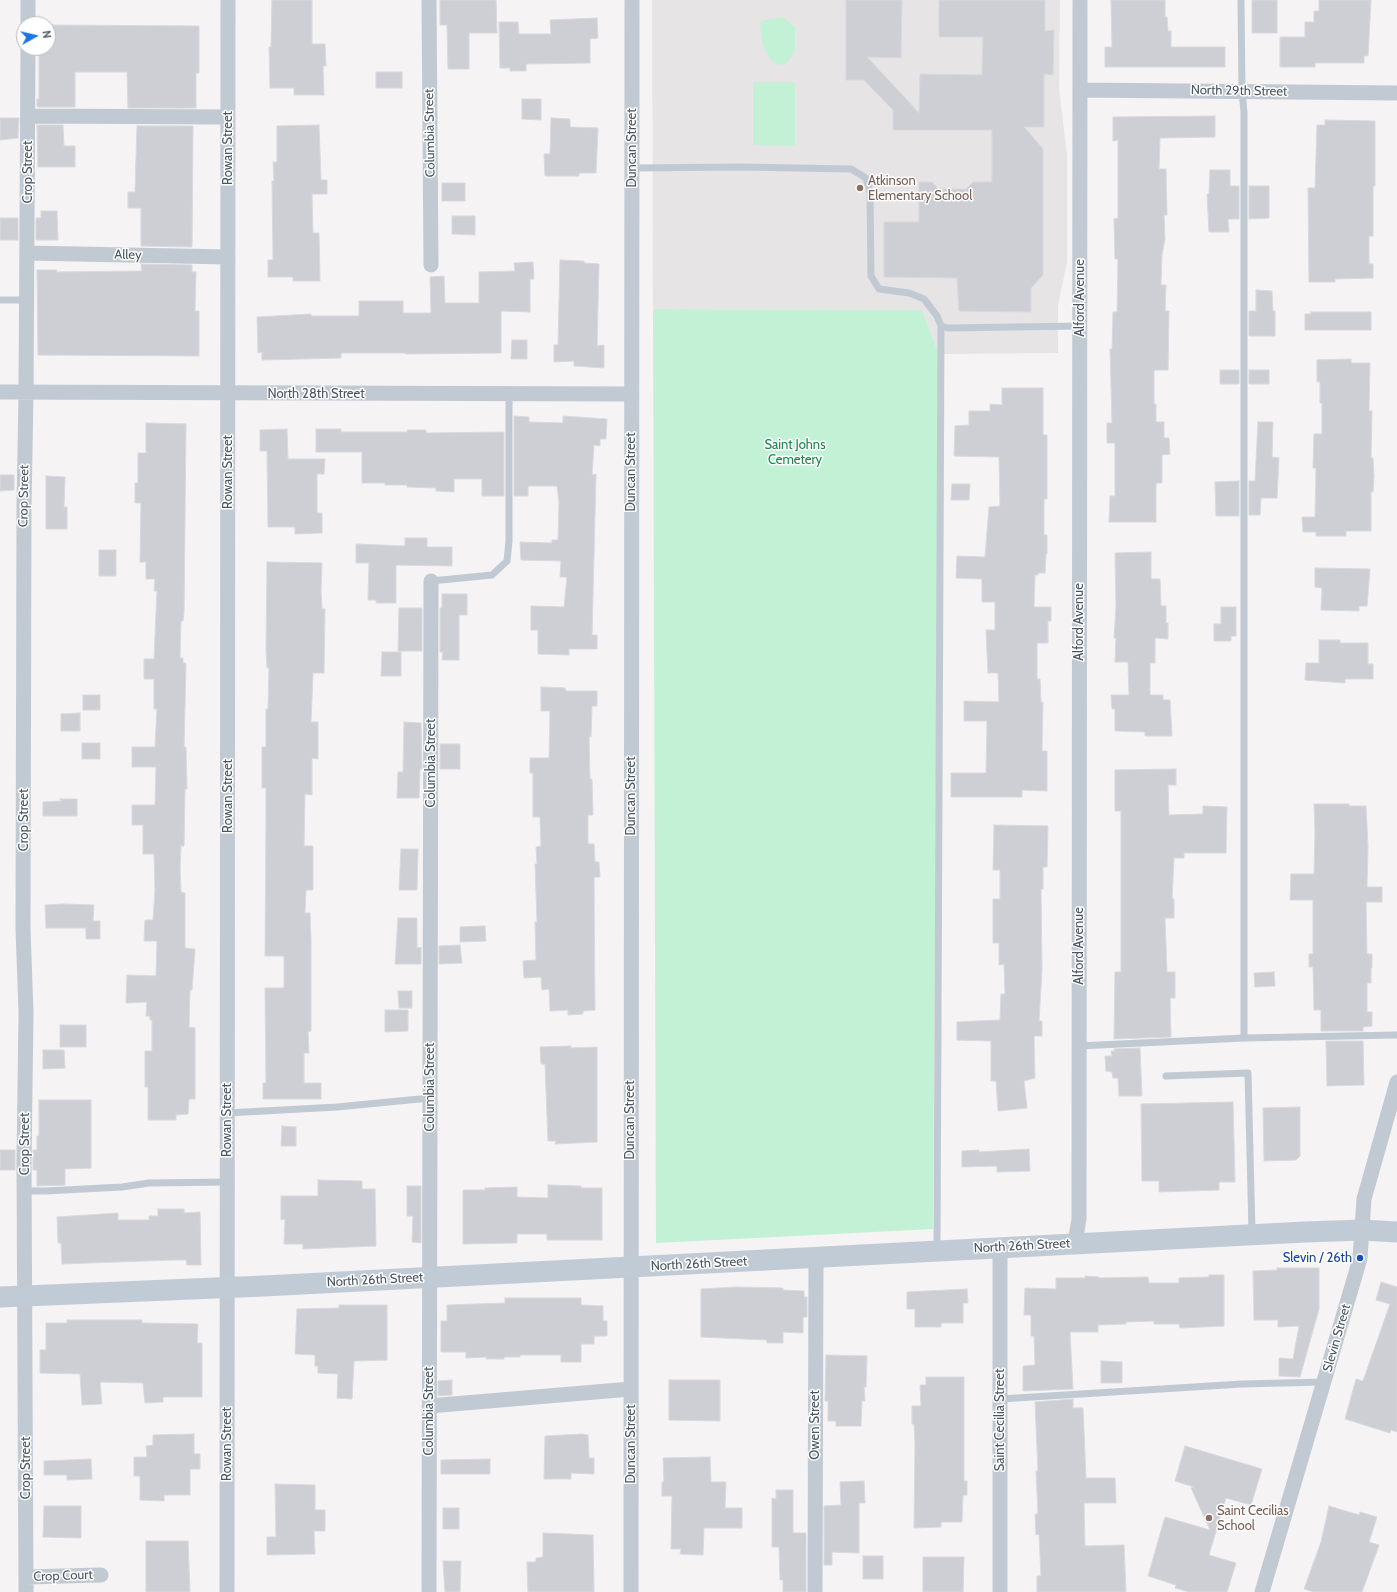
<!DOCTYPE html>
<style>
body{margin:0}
#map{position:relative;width:1397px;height:1592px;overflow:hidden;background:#f5f3f3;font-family:Cabin,sans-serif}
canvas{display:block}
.north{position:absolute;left:16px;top:16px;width:40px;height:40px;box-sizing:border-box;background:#fff;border:1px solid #b7bbc0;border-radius:50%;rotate:82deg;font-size:11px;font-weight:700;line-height:16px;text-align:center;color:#4a5661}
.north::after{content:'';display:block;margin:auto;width:14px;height:18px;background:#1a73e8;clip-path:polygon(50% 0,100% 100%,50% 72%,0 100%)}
</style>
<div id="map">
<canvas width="1397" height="1592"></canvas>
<div class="north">N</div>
</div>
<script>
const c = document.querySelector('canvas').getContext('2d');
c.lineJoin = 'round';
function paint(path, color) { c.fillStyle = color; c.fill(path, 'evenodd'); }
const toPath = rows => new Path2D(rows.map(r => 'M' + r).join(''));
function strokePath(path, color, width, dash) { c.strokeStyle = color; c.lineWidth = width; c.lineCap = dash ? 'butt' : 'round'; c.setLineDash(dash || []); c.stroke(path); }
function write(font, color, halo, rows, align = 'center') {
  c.font = font + ' Cabin,sans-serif'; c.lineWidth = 3; c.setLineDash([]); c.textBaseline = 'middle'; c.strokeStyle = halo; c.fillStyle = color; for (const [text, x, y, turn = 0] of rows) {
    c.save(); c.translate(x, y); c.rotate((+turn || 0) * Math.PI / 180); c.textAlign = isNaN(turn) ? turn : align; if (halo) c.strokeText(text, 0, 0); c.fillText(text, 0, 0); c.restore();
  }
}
const education = toPath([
 [652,0,1060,0,1059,89,1067,155,1067,262,1058,305,1058,353,939,354,922,310,653,309]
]);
const green = toPath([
 [783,17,795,27,795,51,786,64,778,65,771,60,765,50,762,42,760,23,764,20],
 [753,82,795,82,795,146,753,145],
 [653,309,922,310,939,354,933,1229,656,1243]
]);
const building = toPath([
 [272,0,312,0,312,44,325,44,326,66,323,66,324,95,294,95,294,88,270,88,269,47,271,47,272,0],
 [440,0,496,0,497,33,469,33,469,69,448,69,447,25,440,25,440,0],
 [846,0,902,0,901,58,867,57,919,113,920,74,982,75,983,37,939,37,939,0,1045,0,1045,31,1054,30,1053,75,1044,74,1044,127,1024,127,1043,149,1043,275,1031,288,1031,312,959,311,957,278,884,277,884,222,919,222,919,182,932,182,938,189,966,189,973,182,992,182,992,130,893,130,893,110,864,80,846,80,846,0],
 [1111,0,1165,0,1165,17,1167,17,1168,31,1171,31,1171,47,1225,47,1225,67,1105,67,1105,47,1112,47,1111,0],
 [1252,0,1277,0,1277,33,1252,33,1252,0],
 [1319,0,1371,0,1368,56,1364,56,1364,63,1315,63,1315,67,1280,67,1280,37,1305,37,1305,22,1314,22,1314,11,1319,11,1319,0],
 [597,18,598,38,590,39,590,63,526,64,526,71,510,71,510,68,500,68,499,22,518,22,519,34,551,34,550,20,597,18],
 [48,25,199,26,199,73,196,73,196,108,128,108,127,72,75,72,75,107,37,107,37,99,39,99,39,48,48,48,48,25],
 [376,72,402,72,402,88,376,88,376,72],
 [522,99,541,99,541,120,522,119,522,99],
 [1215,116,1215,137,1160,138,1159,169,1166,169,1167,215,1164,215,1165,239,1162,255,1161,285,1166,285,1165,311,1169,311,1168,370,1154,370,1154,404,1156,404,1156,422,1164,422,1164,438,1169,438,1170,454,1162,455,1162,483,1156,483,1156,522,1109,522,1110,496,1115,496,1115,443,1107,443,1107,423,1112,423,1110,349,1112,349,1113,312,1117,312,1118,259,1115,259,1114,219,1118,218,1118,140,1113,141,1113,117,1215,116],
 [0,118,19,118,18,138,0,140,0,118],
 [551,118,570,119,570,127,598,128,596,173,579,173,579,176,545,176,544,154,550,154,551,118],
 [1325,120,1375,121,1375,186,1373,186,1373,236,1369,236,1369,264,1373,264,1373,278,1335,279,1335,282,1309,282,1308,188,1315,188,1317,125,1325,125,1325,120],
 [37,125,63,125,64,146,75,146,75,167,38,167,37,125],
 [319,125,321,180,327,180,327,194,312,194,313,233,319,233,320,281,293,281,293,277,268,277,268,260,273,260,272,181,274,181,273,162,277,162,277,126,319,125],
 [137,126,193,126,192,247,141,246,141,208,128,208,128,192,135,192,137,126],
 [1210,170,1230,170,1230,186,1239,186,1239,219,1228,219,1229,232,1209,232,1207,194,1209,194,1210,170],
 [442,183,465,183,465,201,442,201,442,183],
 [1249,186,1269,186,1269,218,1249,219,1249,186],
 [41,211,57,211,58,240,36,240,36,218,41,218,41,211],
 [452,216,475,216,475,235,452,234,452,216],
 [0,218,18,218,18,240,0,240,0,218],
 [560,260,584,261,584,263,599,264,597,346,604,345,604,368,574,366,574,361,554,362,554,345,558,345,560,260],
 [533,262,534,279,530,279,530,312,501,311,501,353,406,354,405,353,341,353,341,358,262,360,262,352,258,353,257,317,311,314,311,316,359,316,359,301,403,301,403,313,431,313,430,277,444,276,445,303,479,303,479,272,515,271,514,263,533,262],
 [141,264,192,265,192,272,196,272,195,311,199,311,199,356,38,355,37,270,57,270,56,272,142,271,141,264],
 [1256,290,1272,291,1273,311,1275,311,1275,336,1249,336,1249,311,1256,311,1256,290],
 [1311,312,1371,312,1371,330,1305,330,1305,314,1311,314,1311,312],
 [512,340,527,340,527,359,511,359,512,340],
 [1351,359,1351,363,1370,363,1369,411,1372,411,1371,458,1373,458,1374,476,1373,492,1371,492,1371,531,1346,531,1346,536,1316,536,1316,532,1303,532,1302,517,1315,517,1316,468,1313,468,1314,434,1322,434,1322,403,1320,403,1320,382,1317,382,1317,360,1351,359],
 [1220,370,1239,370,1239,384,1220,384,1220,370],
 [1249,370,1269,370,1269,384,1249,384,1249,370],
 [1002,388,1043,388,1043,435,1047,435,1047,499,1044,499,1044,535,1047,535,1047,554,1046,554,1045,573,1038,573,1038,575,1035,575,1034,607,1051,607,1051,621,1048,621,1048,643,1037,643,1037,679,1040,679,1041,702,1043,702,1042,751,1047,751,1047,791,1022,790,1022,797,951,797,951,773,986,773,987,721,964,721,964,701,999,702,998,673,988,673,987,652,986,630,995,630,995,602,982,602,982,579,956,578,957,556,985,557,989,507,1000,506,999,457,954,456,955,426,969,425,969,411,990,411,990,404,1002,405,1002,388],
 [514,416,529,417,529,422,563,423,563,416,607,419,606,439,600,439,600,446,594,445,592,475,596,474,592,635,597,635,597,649,569,649,569,655,538,654,538,630,531,630,531,606,564,607,567,577,560,577,561,561,521,560,520,542,552,543,552,540,558,540,559,503,557,486,528,486,528,496,514,496,514,416],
 [1258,422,1273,422,1272,457,1279,458,1277,498,1261,498,1260,515,1249,515,1249,481,1255,481,1258,422],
 [146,423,186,424,184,613,183,621,181,621,180,658,183,658,183,663,186,663,184,747,186,747,187,789,185,789,184,846,181,846,180,868,181,892,185,893,185,948,195,949,192,990,190,990,189,1027,195,1028,195,1099,189,1099,188,1114,176,1115,176,1120,148,1120,148,1087,145,1087,145,1051,152,1051,152,1020,150,1020,150,1016,146,1016,147,1002,126,1003,127,975,156,976,157,941,144,941,145,920,153,920,155,890,154,854,143,854,143,825,132,825,132,805,155,805,156,767,132,767,132,747,155,747,157,709,154,709,154,679,144,679,144,659,154,659,157,591,154,591,155,579,146,579,146,562,140,562,141,503,135,503,135,483,138,483,138,453,146,453,146,423],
 [287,429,288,459,325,459,324,474,317,474,317,513,322,513,322,533,295,534,295,527,268,527,267,451,260,451,260,430,287,429],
 [316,429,341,429,341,432,407,432,407,430,426,430,426,433,504,432,504,496,482,496,482,479,454,479,454,492,436,491,436,488,407,487,407,485,385,485,385,483,362,483,362,452,316,452,316,429],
 [0,475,14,475,14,490,0,491,0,475],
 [46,476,65,477,64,507,67,507,67,529,46,529,46,476],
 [1239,481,1239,516,1216,516,1215,482,1239,481],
 [952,484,970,484,969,500,951,500,952,484],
 [405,538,427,538,427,547,452,547,452,566,396,565,396,603,376,603,376,600,368,600,369,563,356,563,356,544,405,546,405,538],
 [99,550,116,550,116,576,99,576,99,550],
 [1151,552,1151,579,1160,579,1161,606,1166,606,1166,623,1168,623,1168,639,1155,638,1155,663,1150,663,1150,695,1163,695,1163,700,1170,700,1172,736,1145,736,1145,732,1115,731,1115,709,1112,709,1111,695,1129,695,1128,662,1115,662,1116,638,1114,638,1116,607,1115,553,1151,552],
 [267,562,322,563,321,591,322,609,325,609,324,673,313,673,311,722,318,722,318,759,312,758,312,795,305,794,304,846,313,846,313,890,306,890,305,913,310,913,311,940,311,1031,308,1032,309,1053,304,1053,304,1083,321,1083,321,1099,263,1099,263,1083,266,1083,265,988,284,988,284,956,265,956,266,820,266,788,262,788,262,747,266,747,266,709,268,709,269,668,267,668,266,650,267,562],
 [1315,568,1370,569,1367,606,1359,606,1359,611,1321,610,1322,588,1315,587,1315,568],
 [442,594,467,594,467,615,459,615,459,660,442,660,443,652,440,652,440,608,442,608,442,594],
 [1221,607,1236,607,1236,636,1231,636,1231,641,1214,641,1214,624,1221,624,1221,607],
 [399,608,422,608,422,651,398,651,399,608],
 [1319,640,1340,640,1340,643,1368,643,1368,664,1373,664,1373,679,1345,679,1345,683,1305,680,1306,663,1319,663,1319,640],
 [382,652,401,652,401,676,381,676,382,652],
 [541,687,565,688,566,691,597,691,597,706,592,706,591,737,589,736,590,779,592,779,593,815,588,815,588,844,594,844,595,862,599,862,600,877,594,877,595,1010,583,1011,583,1014,568,1015,568,1010,550,1011,549,989,542,990,541,977,524,978,523,961,536,960,535,922,537,922,535,864,537,864,536,847,541,846,540,817,533,817,533,773,530,773,530,758,549,758,550,711,541,711,541,687],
 [83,695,100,695,100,710,83,710,83,695],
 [80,713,80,731,61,731,61,714,80,713],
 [404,722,421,723,422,769,420,769,419,798,397,798,398,772,403,772,404,722],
 [82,743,100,743,100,759,82,759,82,743],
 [440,744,460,744,460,769,440,769,440,744],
 [1176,769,1176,785,1168,785,1169,815,1203,814,1203,806,1227,807,1226,853,1184,853,1184,858,1174,858,1172,899,1174,899,1174,918,1165,918,1167,972,1175,972,1175,998,1170,998,1171,1037,1114,1039,1115,972,1121,972,1121,811,1115,811,1115,770,1176,769],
 [60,799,77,799,77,816,43,816,43,802,61,801,60,799],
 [1314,804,1349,804,1349,806,1366,806,1368,846,1367,887,1382,887,1382,902,1366,902,1367,954,1372,954,1372,968,1371,968,1371,983,1367,983,1367,1012,1372,1012,1372,1026,1363,1027,1363,1031,1321,1031,1321,1010,1314,1010,1313,967,1309,967,1309,954,1313,954,1313,900,1290,900,1291,874,1314,874,1315,832,1314,804],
 [994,825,1048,826,1047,867,1043,867,1043,889,1041,889,1042,970,1039,1021,1042,1021,1042,1036,1034,1036,1035,1078,1024,1081,1027,1108,998,1111,996,1081,991,1081,991,1041,957,1040,957,1022,1000,1020,1001,994,1005,994,1004,964,999,965,999,943,993,943,993,899,1000,899,1000,870,993,870,994,825],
 [401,849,418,849,417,890,399,890,401,849],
 [63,904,94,905,93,921,100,921,100,939,86,939,86,928,46,928,45,905,63,904],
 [398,918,417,918,417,948,421,947,421,964,395,964,398,918],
 [485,926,486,941,460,942,460,927,485,926],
 [460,945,462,963,439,964,439,946,460,945],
 [1274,972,1275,986,1255,987,1254,973,1274,972],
 [398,991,412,991,412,1008,399,1008,398,991],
 [385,1010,408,1010,408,1031,385,1032,385,1010],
 [60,1025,86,1025,86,1047,60,1047,60,1025],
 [1326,1041,1363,1041,1364,1085,1327,1086,1326,1041],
 [571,1046,571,1048,597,1047,597,1142,555,1144,556,1141,548,1141,545,1064,541,1064,540,1047,571,1046],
 [1140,1048,1142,1096,1119,1096,1118,1078,1113,1078,1112,1072,1106,1071,1105,1056,1112,1056,1111,1051,1115,1051,1114,1049,1140,1048],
 [43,1050,64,1050,65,1068,43,1069,43,1050],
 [39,1100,91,1100,91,1168,65,1169,65,1185,37,1186,37,1170,33,1170,33,1150,37,1150,37,1136,39,1136,39,1100],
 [1233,1102,1235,1182,1219,1182,1219,1190,1159,1192,1159,1181,1142,1181,1141,1104,1233,1102],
 [1300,1107,1300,1156,1296,1160,1264,1161,1263,1108,1300,1107],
 [282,1126,296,1127,296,1146,281,1146,282,1126],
 [1029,1149,1030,1171,997,1172,997,1166,962,1167,962,1151,979,1150,979,1152,1029,1149],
 [0,1150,15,1150,15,1170,0,1170,0,1150],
 [318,1180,362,1181,362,1189,375,1189,376,1246,303,1249,303,1244,284,1244,285,1219,281,1220,281,1196,318,1196,318,1180],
 [548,1185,581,1186,581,1188,602,1188,602,1240,547,1240,547,1234,517,1234,517,1243,463,1244,463,1190,485,1190,485,1188,517,1187,517,1197,548,1198,548,1185],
 [407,1186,421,1186,421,1243,412,1242,413,1216,407,1216,407,1186],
 [158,1209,184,1209,184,1213,200,1212,201,1265,187,1265,186,1260,174,1260,62,1264,61,1243,58,1243,57,1217,118,1213,118,1220,149,1220,149,1216,158,1216,158,1209],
 [1277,1268,1319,1268,1319,1309,1300,1377,1279,1376,1279,1358,1293,1359,1299,1326,1278,1327,1278,1320,1254,1320,1253,1271,1277,1270,1277,1268],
 [1209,1275,1224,1275,1224,1326,1180,1328,1179,1324,1154,1324,1154,1321,1126,1322,1126,1324,1098,1325,1098,1332,1070,1332,1073,1389,1023,1391,1023,1366,1035,1365,1034,1336,1031,1336,1031,1315,1024,1315,1025,1288,1056,1289,1056,1278,1085,1278,1085,1276,1099,1277,1099,1278,1148,1277,1149,1283,1179,1283,1179,1278,1209,1277,1209,1275],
 [1381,1282,1397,1287,1397,1432,1391,1430,1390,1433,1345,1419,1356,1379,1363,1381,1390,1304,1376,1300,1381,1282],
 [736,1287,783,1288,783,1290,804,1291,804,1297,807,1297,807,1317,803,1317,803,1333,783,1332,783,1343,767,1343,767,1340,701,1337,701,1289,736,1287],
 [967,1289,968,1303,963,1303,963,1323,941,1323,941,1327,915,1327,915,1309,907,1309,907,1292,967,1289],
 [505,1298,581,1298,581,1305,603,1306,603,1321,607,1321,607,1336,594,1336,594,1344,581,1344,581,1362,561,1362,561,1355,520,1355,520,1357,504,1357,504,1359,486,1359,487,1357,466,1358,466,1352,441,1352,441,1321,447,1321,447,1305,505,1303,505,1298],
 [339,1305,387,1305,387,1360,354,1361,352,1399,337,1398,338,1374,318,1373,318,1366,315,1366,315,1355,295,1354,297,1309,339,1308,339,1305],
 [67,1320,142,1320,142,1323,198,1324,197,1343,202,1343,202,1397,163,1397,163,1402,145,1403,143,1383,100,1382,102,1404,82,1405,80,1374,40,1373,40,1350,46,1350,46,1323,67,1323,67,1320],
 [826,1355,867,1356,866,1387,864,1387,865,1401,862,1401,861,1426,836,1426,836,1421,828,1421,828,1401,825,1401,826,1355],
 [1101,1361,1122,1362,1122,1383,1101,1383,1101,1361],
 [926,1377,964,1377,964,1481,967,1481,967,1495,963,1495,962,1522,941,1522,941,1527,914,1528,915,1444,914,1424,912,1424,912,1406,921,1406,920,1385,926,1385,926,1377],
 [452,1380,452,1395,438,1396,438,1381,452,1380],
 [669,1380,720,1380,720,1421,669,1420,669,1380],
 [1073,1399,1073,1408,1083,1408,1086,1478,1115,1478,1116,1503,1084,1503,1085,1546,1124,1545,1126,1592,1037,1592,1037,1576,1041,1576,1039,1534,1036,1535,1035,1514,1038,1514,1036,1471,1038,1471,1035,1402,1073,1399],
 [194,1434,194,1454,200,1454,200,1469,190,1469,190,1495,164,1495,164,1501,140,1500,140,1476,134,1476,134,1457,147,1457,146,1446,153,1445,153,1435,194,1434],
 [582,1434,588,1435,589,1458,594,1458,594,1474,571,1473,571,1479,544,1479,545,1436,582,1434],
 [1185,1446,1262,1469,1251,1505,1226,1498,1209,1555,1236,1563,1227,1592,1189,1592,1175,1588,1176,1585,1148,1576,1165,1517,1210,1530,1191,1488,1194,1487,1175,1481,1185,1446],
 [710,1457,711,1482,726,1482,725,1508,742,1508,742,1528,704,1528,703,1555,680,1554,681,1549,671,1549,672,1496,662,1496,662,1482,664,1482,663,1458,710,1457],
 [91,1459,92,1479,67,1480,67,1475,44,1475,44,1461,91,1459],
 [490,1459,490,1474,441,1474,441,1460,490,1459],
 [864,1481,865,1503,859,1503,859,1553,832,1552,832,1565,824,1565,824,1506,841,1505,840,1482,864,1481],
 [275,1484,315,1485,315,1510,325,1510,325,1531,314,1531,315,1554,267,1555,267,1537,276,1537,275,1484],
 [776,1490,793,1490,793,1533,806,1533,806,1592,783,1592,783,1580,780,1580,779,1547,772,1547,772,1498,776,1499,776,1490],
 [44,1506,81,1506,81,1538,43,1537,44,1506],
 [1329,1506,1359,1515,1360,1512,1377,1517,1369,1542,1379,1545,1362,1592,1314,1592,1304,1589,1321,1542,1329,1506],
 [443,1508,459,1508,459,1529,443,1529,443,1508],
 [543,1533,593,1535,594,1592,528,1592,527,1562,536,1562,536,1558,543,1557,543,1533],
 [146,1541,188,1541,190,1592,146,1592,146,1541],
 [863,1556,883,1556,883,1579,863,1579,863,1556],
 [923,1557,964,1557,963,1592,923,1592,923,1557],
 [443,1561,461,1561,460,1592,445,1592,443,1561]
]);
const lane = toPath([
 [1241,0,1242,91,1244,112,1244,1038],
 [632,168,741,167,851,169,866,178,870,192,871,276,879,289,909,293,924,299,937,316,941,326,948,328,1080,326],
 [0,300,27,300],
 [431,581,492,575,507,561,509,541,509,394],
 [1079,1046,1244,1038,1397,1035],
 [1166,1076,1248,1073,1252,1232],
 [227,1113,337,1107,430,1098],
 [24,1191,45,1191,122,1187,149,1183,227,1182],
 [937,1250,941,326],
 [1000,1399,1242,1384,1324,1382]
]);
const street = toPath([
 [429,0,431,265],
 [28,24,28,0],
 [1080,90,1397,93],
 [28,116,228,117],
 [27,253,228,257],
 [0,392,632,394],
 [1075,1243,1079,1219,1080,0],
 [1000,1247,1000,1592],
 [429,1406,631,1389],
 [26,1577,101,1575],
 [26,1592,24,1163,26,1012,23,929,24,507,26,392,28,48],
 [227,1592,228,0],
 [429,1592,431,581],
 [631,1592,632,0],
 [815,1592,816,1257],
 [1262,1592,1357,1269,1360,1258,1364,1199,1397,1082]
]);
const secondary = toPath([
 [0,1297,264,1286,1305,1232,1362,1230,1397,1232]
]);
const markers = [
 [860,188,4,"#8d6e63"],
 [1360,1258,4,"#1a4fb4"],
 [1209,1518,4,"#8d6e63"]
];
const streetNames = [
 ["North 29th Street",1239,91,1],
 ["Columbia Street",430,133,-91],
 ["Rowan Street",228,148,-90],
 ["Duncan Street",632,148,-90],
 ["Crop Street",28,172,-90],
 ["Alley",128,255,1],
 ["Alford Avenue",1080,298,-90],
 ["North 28th Street",316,394],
 ["Rowan Street",228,472,-90],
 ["Duncan Street",631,472,-90],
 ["Crop Street",24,496,-89],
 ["Alford Avenue",1079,622,-90],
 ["Columbia Street",431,763,-90],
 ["Rowan Street",228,796,-90],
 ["Duncan Street",631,796,-90],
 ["Crop Street",24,820,-90],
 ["Alford Avenue",1079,946,-90],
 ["Columbia Street",430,1087,-90],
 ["Rowan Street",227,1120,-90],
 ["Duncan Street",630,1120,-90],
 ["Crop Street",25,1144,-90],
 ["North 26th Street",1022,1246,-3],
 ["North 26th Street",699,1264,-3],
 ["North 26th Street",375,1280,-3],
 ["Slevin Street",1337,1338,-74],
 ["Columbia Street",429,1411,-90],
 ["Saint Cecilia Street",1000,1420,-90],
 ["Owen Street",815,1425,-90],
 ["Rowan Street",227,1444,-90],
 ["Duncan Street",631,1444,-90],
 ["Crop Street",26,1468,-90],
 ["Crop Court",63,1576,-2]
];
const educationNames = [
 ["Atkinson",868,181],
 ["Elementary School",868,196],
 ["Saint Cecilias",1217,1511],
 ["School",1217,1526]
];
const parkNames = [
 ["Saint Johns",795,445],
 ["Cemetery",795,460]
];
const transitNames = [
 ["Slevin / 26th",1352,1258]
];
paint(education, '#e6e4e5');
paint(green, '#c3f1d5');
paint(building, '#cdcfd5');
strokePath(building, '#d7d9de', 1);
strokePath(lane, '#c1cad2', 7);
strokePath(street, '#c1cad2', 15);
strokePath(secondary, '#c1cbd6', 21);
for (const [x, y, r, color] of markers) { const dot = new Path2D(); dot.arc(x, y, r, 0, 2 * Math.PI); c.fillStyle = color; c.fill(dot); strokePath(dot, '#fff', 1.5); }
write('13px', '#4a5661', '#fff', streetNames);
write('13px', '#785e54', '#fff', educationNames, 'left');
write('13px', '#17864f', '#fff', parkNames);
write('13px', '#164399', '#fff', transitNames, 'right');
</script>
